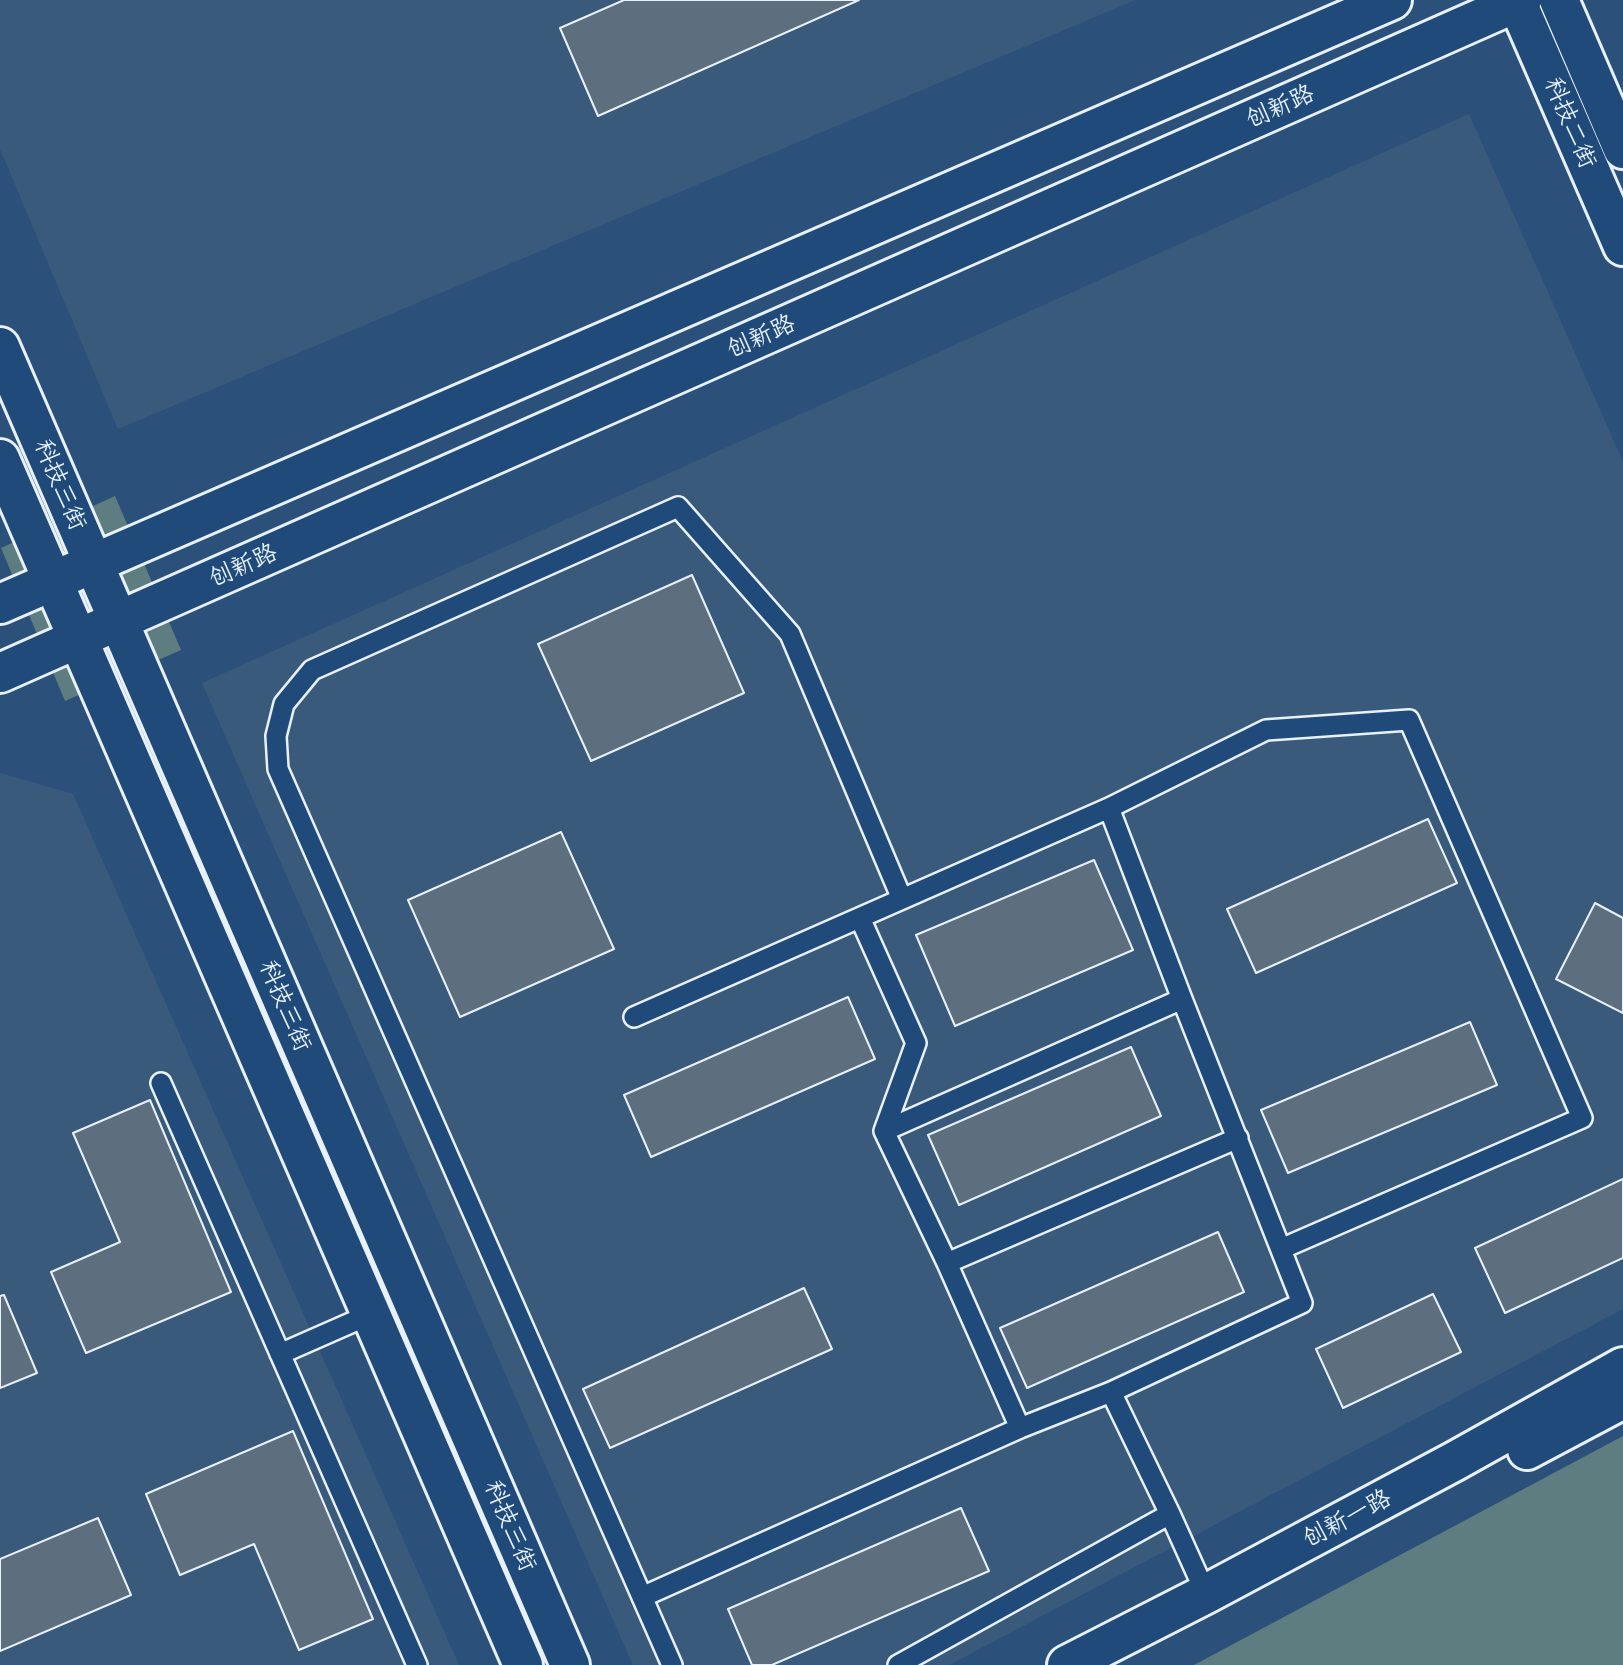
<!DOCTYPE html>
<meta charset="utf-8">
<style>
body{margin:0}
canvas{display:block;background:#2b517b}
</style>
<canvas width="1623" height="1665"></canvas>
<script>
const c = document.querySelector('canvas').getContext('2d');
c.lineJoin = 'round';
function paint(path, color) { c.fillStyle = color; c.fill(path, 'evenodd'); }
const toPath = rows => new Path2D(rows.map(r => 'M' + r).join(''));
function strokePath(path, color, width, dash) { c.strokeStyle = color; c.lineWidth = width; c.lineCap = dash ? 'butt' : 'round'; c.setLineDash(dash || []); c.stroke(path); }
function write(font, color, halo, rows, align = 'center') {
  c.font = font + ' Delius,"LXGW WenKai TC",sans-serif'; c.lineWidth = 6; c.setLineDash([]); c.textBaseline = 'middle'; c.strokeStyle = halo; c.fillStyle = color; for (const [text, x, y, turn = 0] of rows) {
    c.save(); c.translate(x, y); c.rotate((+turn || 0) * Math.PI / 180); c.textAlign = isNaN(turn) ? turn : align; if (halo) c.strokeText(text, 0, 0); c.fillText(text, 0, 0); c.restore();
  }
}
const built = toPath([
 [0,0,1135,0,118,429,0,149],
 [1469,114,1623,462,1623,1309,949,1665,633,1665,202,683],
 [0,773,73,794,459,1665,0,1665]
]);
const green = toPath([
 [115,496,181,650,65,701,1,548],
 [1623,1436,1623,1665,1194,1665]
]);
const building = toPath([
 [624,0,859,0,598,116,560,28,624,0],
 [692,575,744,693,591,761,538,644,692,575],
 [1428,819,1457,883,1256,973,1227,909,1428,819],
 [561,832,614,949,460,1017,408,900,561,832],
 [1094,860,1133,950,955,1026,916,935,1094,860],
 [1595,903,1623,918,1623,1013,1556,979,1595,903],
 [848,997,875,1059,651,1157,624,1095,848,997],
 [1470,1022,1497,1085,1288,1173,1261,1110,1470,1022],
 [1131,1047,1161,1116,959,1205,928,1135,1131,1047],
 [150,1100,231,1292,86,1353,51,1272,120,1242,73,1133,150,1100],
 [1623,1179,1623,1258,1505,1313,1475,1248,1623,1179],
 [1218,1232,1244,1292,1027,1388,1000,1328,1218,1232],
 [804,1288,832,1349,610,1448,583,1389,804,1288],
 [1433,1294,1461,1352,1343,1408,1316,1349,1433,1294],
 [4,1295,37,1373,0,1388,0,1296,4,1295],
 [293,1431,373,1619,299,1650,254,1544,180,1575,146,1494,293,1431],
 [961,1508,989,1571,772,1665,752,1665,728,1609,961,1508],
 [98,1518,131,1595,0,1651,0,1559,98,1518]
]);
const lane = toPath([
 [1109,808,1266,730,1409,720,1582,1118,1281,1249],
 [634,1017,1109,808,1182,999,1302,1303,1111,1392,1170,1514,1206,1594],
 [161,1083,417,1665],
 [884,1131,1182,999],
 [947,1263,1238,1138],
 [280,1354,371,1314],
 [1020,1428,1111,1392],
 [642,1597,1020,1428,947,1263,884,1131,916,1043,860,918],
 [672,1665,278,769,276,736,284,704,312,670,678,507,790,634,902,899],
 [898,1665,1170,1514]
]);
const secondary = toPath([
 [1516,0,1623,246],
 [1559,0,1623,149],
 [0,347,570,1665],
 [0,459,523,1665],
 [0,604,1392,0],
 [0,673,1522,0],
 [1527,1450,1623,1399],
 [1067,1665,1206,1594,1455,1461,1623,1367]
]);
const streetNames = [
 ["创新路",1280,107,-24],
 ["科技二街",1570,123,67],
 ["创新路",761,337,-24],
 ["科技三街",60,485,67],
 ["创新路",243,566,-24],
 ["科技三街",285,1006,67],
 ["创新一路",1347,1519,-28],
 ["科技三街",510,1526,67]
];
paint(built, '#3a5a7c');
paint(green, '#5d7d81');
paint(building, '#5d6e7e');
strokePath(building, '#e8f1f8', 2);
strokePath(lane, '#e8f1f8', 24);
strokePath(secondary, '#e8f1f8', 44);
strokePath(lane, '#1f4a7a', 19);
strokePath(secondary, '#1f4a7a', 38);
write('24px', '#e8f1f8', '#1f4a7a', streetNames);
</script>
